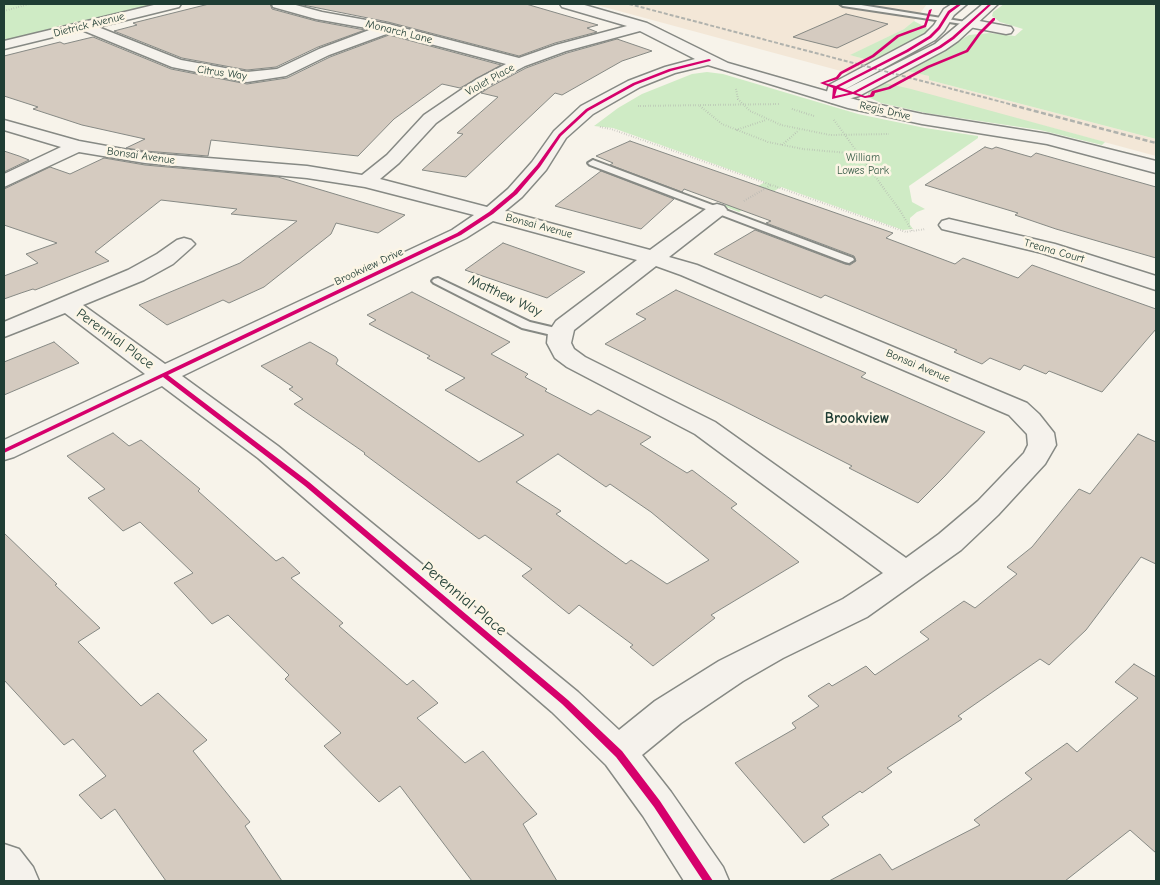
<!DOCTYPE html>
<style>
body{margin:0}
#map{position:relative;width:1160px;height:885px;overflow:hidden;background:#f7f3ea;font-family:"Comic Neue",sans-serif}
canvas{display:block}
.frame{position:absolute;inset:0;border:5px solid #1f3d34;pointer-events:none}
</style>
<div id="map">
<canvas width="1160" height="885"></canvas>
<div class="frame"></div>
</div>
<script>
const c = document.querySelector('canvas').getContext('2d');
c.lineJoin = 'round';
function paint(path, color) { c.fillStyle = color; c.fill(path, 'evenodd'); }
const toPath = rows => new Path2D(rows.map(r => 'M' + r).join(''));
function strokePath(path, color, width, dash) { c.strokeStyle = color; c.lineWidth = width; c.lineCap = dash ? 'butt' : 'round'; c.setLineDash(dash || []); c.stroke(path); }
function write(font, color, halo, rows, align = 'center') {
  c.font = font + ' "Comic Neue",sans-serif'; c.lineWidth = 5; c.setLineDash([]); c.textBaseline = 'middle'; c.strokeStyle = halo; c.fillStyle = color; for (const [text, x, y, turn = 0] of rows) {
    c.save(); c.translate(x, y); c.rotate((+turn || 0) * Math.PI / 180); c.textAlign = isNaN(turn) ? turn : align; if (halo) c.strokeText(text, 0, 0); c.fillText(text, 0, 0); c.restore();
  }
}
const built = toPath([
 [593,4,927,4,914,21,904,29,851,55,875,62,852,74],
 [907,71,930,76,929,80,1156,139,1156,156,885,83]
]);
const green = toPath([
 [4,4,162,4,4,42],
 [1004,4,1156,4,1156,139,929,80,929,76,907,71,969,35,990,33,1015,36,1023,29,1000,22,992,16,993,12],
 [914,21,927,28,928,31,926,34,875,62,850,55,904,29],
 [707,72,723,74,858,114,925,128,978,136,978,138,909,186,912,202,925,209,917,212,910,218,910,225,913,229,903,230,781,187,739,212,723,206,765,182,613,128,594,126,618,108,642,94,692,74],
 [885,83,911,89,1105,142,1102,145,1040,130,926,113,881,103,868,97,868,93]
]);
const building = toPath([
 [209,4,270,4,272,9,316,21,365,30,318,47,276,67,247,70,182,58,114,31,137,25,133,23,209,4],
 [298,4,526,4,598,25,587,28,597,32,555,43,519,56,388,22,298,4],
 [846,14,888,24,837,48,793,37,846,14],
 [389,35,501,65,460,88,442,84,394,119,358,156,211,140,208,156,145,151,126,148,145,139,82,125,33,109,38,107,4,96,4,56,60,42,64,44,93,37,171,69,247,84,287,78,330,57,389,35],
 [617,39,652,51,622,61,562,95,555,93,466,177,422,170,463,134,457,133,498,97,481,93,490,87,526,68,567,53,617,39],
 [630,141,893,233,886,238,955,264,963,258,1018,278,1032,265,1156,309,1156,329,1102,392,1049,371,1046,374,1024,365,1020,370,990,358,982,364,954,352,957,350,825,295,821,298,714,254,755,230,845,264,850,265,856,261,854,256,766,223,771,221,684,189,682,192,610,165,613,163,596,156,630,141],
 [985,147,992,149,996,147,1031,157,1036,153,1156,187,1156,258,1056,229,1015,215,1018,213,925,185,985,147],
 [4,151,19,156,29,160,4,172,4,151],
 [104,158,145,165,278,177,405,215,378,233,336,223,331,234,264,287,229,303,223,300,167,325,139,305,240,263,297,221,231,214,237,209,161,200,95,252,109,261,35,290,33,289,21,293,4,299,4,276,38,263,26,254,57,243,4,225,4,189,50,167,70,174,104,158],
 [601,171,674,199,641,229,555,206,601,171],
 [503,243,585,272,547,298,465,270,503,243],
 [676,290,866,373,861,377,985,432,945,476,918,503,849,468,852,466,730,404,605,344,646,319,636,314,676,290],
 [412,292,510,342,491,354,528,374,525,377,547,389,545,391,591,415,598,410,651,437,640,444,687,473,692,470,737,504,731,508,799,562,711,615,715,618,653,666,630,647,633,645,579,605,569,614,522,576,532,569,485,535,479,539,364,454,365,453,294,404,303,399,289,389,293,387,261,366,310,342,336,357,338,360,336,364,479,462,524,435,445,390,465,378,427,358,430,356,369,324,376,320,367,315,412,292],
 [558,454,606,487,610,484,651,512,709,560,667,584,631,560,626,564,556,514,561,511,516,482,558,454],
 [54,342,79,363,4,395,4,362,54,342],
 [113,433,129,446,141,440,200,489,198,491,276,561,283,557,300,573,291,578,343,623,339,626,407,685,413,680,438,703,417,718,465,763,483,751,537,814,523,824,557,881,472,881,400,786,379,802,324,746,341,733,285,679,289,675,228,615,212,624,174,583,193,573,140,522,123,531,88,498,105,489,67,456,113,433],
 [1138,434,1156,442,1156,564,1141,557,1086,630,1049,665,1040,659,958,716,962,719,887,768,892,772,862,793,860,791,822,817,829,825,804,843,735,763,796,728,792,723,819,706,808,696,829,683,832,686,866,666,875,675,929,639,920,632,964,601,975,608,1017,574,1007,567,1032,547,1079,489,1090,494,1138,434],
 [4,533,57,584,55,585,100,628,78,642,141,706,158,693,207,740,193,751,250,822,245,826,282,881,166,881,115,809,101,819,79,795,106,776,73,739,64,745,4,680,4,533],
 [1134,664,1156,677,1156,853,1130,830,1065,881,829,881,880,854,892,870,980,825,974,820,1032,779,1025,773,1067,743,1077,752,1138,698,1115,682,1134,664]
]);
const path = toPath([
 [1151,4,1156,5],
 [4,11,29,4],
 [736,89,738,99,750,111,781,125,830,135,889,134],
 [638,106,780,104],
 [700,106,722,124,768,142,803,149,859,154],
 [792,109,814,116],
 [834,120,901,212,912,231,926,229],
 [600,127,611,129,906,232,912,231],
 [736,130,766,120],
 [782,145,799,130],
 [744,201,771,185]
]);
const lane = toPath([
 [840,4,855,4,972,23,969,25,843,6,840,4],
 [593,160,853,258,854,260,849,263,845,262,590,165,588,163,593,160],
 [438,278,530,322,564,330,566,333,560,337,522,328,434,283,432,281,434,279,438,278]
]);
const street = toPath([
 [158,4,181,4,179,7,98,27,181,60,247,72,277,69,319,49,372,29,316,19,273,7,272,4,292,4,322,12,388,24,519,58,556,45,627,26,562,7,560,4,581,4,647,23,728,63,857,100,922,114,1048,134,1156,161,1156,173,1047,144,922,124,848,108,708,65,675,73,640,87,593,114,566,138,546,170,522,197,505,211,650,250,710,206,717,204,724,206,727,210,724,214,669,257,697,265,1027,403,1039,414,1054,433,1056,445,1045,464,998,515,961,550,867,617,783,658,743,681,681,723,642,755,671,792,723,867,729,881,684,881,643,816,606,765,552,712,258,458,162,386,14,457,4,460,4,440,145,374,65,313,4,337,4,322,128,270,157,254,177,240,184,238,191,240,195,244,191,248,173,264,144,280,83,305,165,364,452,230,474,215,365,187,307,178,145,163,79,152,4,187,4,174,61,147,4,130,4,120,79,141,145,153,307,166,362,175,387,155,424,115,477,79,506,64,389,33,329,55,286,76,247,82,172,67,82,30,4,49,4,41,158,4],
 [640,31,695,59,665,67,628,81,581,106,554,131,532,162,508,189,487,207,380,179,399,163,436,123,489,85,525,66,566,51,640,31],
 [493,221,637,260,556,321,548,333,547,343,555,358,567,367,695,434,883,573,843,599,719,661,655,701,619,730,578,692,278,446,182,376,466,238,493,221],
 [656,266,681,275,1009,415,1027,434,1028,445,1024,453,978,501,939,534,906,558,715,422,585,357,574,349,571,343,574,330,656,266],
 [969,19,1011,27,1013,30,1011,33,1006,34,964,26,962,23,964,20,969,19],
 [949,219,1055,244,1156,276,1156,290,1042,253,942,229,939,225,942,221,949,219],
 [4,844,19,849,33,867,39,881,4,881,4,844]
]);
const secondary = toPath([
 [952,4,967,4,954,15,944,31,935,40,842,91,935,44,983,4,998,4,958,41,945,50,859,96,833,103,827,101,825,98,829,85,925,34,934,25,944,9,952,4]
]);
const railFar1 = toPath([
 [629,4,1017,106]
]);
const rail = toPath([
 [1012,105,1156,143]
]);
const cycleway = toPath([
 [958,4,962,4,950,13,940,29,931,38,908,52,839,87,853,92,939,46,952,37,989,4,992,4,954,39,941,48,856,93,865,96,870,95,872,91,888,87,927,66,966,50,979,32,993,18,995,18,995,20,981,34,968,52,929,68,890,89,875,93,874,96,872,97,865,98,853,94,832,99,833,88,820,83,836,77,840,72,872,55,897,35,924,25,929,10,932,9,926,27,899,37,874,57,842,74,838,79,825,83,836,86,906,50,929,36,938,27,948,11,958,4],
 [837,89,849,93,835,96,837,89],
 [709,59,711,60,710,61,671,71,635,85,588,111,561,136,540,167,517,194,493,214,461,235,168,375,309,482,568,700,622,751,660,801,713,881,703,881,654,807,616,757,562,704,305,486,163,377,6,452,4,453,4,449,457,233,489,212,513,192,537,165,559,134,586,109,633,83,669,69,709,59]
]);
const farStreetnames = [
 ["Dietrick Avenue",89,25,-14],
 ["Monarch Lane",399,32,14],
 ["Citrus Way",222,73,8],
 ["Violet Place",490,80,-29],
 ["Regis Drive",885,111,13],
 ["Bonsai Avenue",141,156,8],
 ["Bonsai Avenue",539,226,15],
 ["Treana Court",1054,251,16],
 ["Brookview Drive",369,267,-25],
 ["Bonsai Avenue",918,366,23]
];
const farParknames = [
 ["William",863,158],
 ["Lowes Park",863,171]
];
const streetNames = [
 ["Matthew Way",505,296,25],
 ["Perennial Place",115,339,36]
];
const neighbourhoodNames = [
 ["Brookview",857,419]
];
const nearStreetnames = [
 ["Perennial Place",464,599,40]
];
paint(built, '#f3e7d7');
paint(green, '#cfebc5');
paint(building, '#d5cbc0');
strokePath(building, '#868984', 1);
strokePath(lane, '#868984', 4);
strokePath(street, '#868984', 3);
strokePath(secondary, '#868984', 3);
strokePath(path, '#b0b2ad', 2, [0.5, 2]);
paint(lane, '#f5f2ec');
paint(street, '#f5f2ec');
paint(secondary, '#f5f2ec');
strokePath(railFar1, '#b0b2ad', 2, [4, 2]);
strokePath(rail, '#b0b2ad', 2.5, [5, 2.5]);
paint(cycleway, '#d6006c');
write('11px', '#1f3d34', '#fcf5e5', farStreetnames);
write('11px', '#3c5f4b', '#fcf5e5', farParknames);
write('14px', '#1f3d34', '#fcf5e5', streetNames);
write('bold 15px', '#1f3d34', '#fcf5e5', neighbourhoodNames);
write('16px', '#1f3d34', '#fcf5e5', nearStreetnames);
</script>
